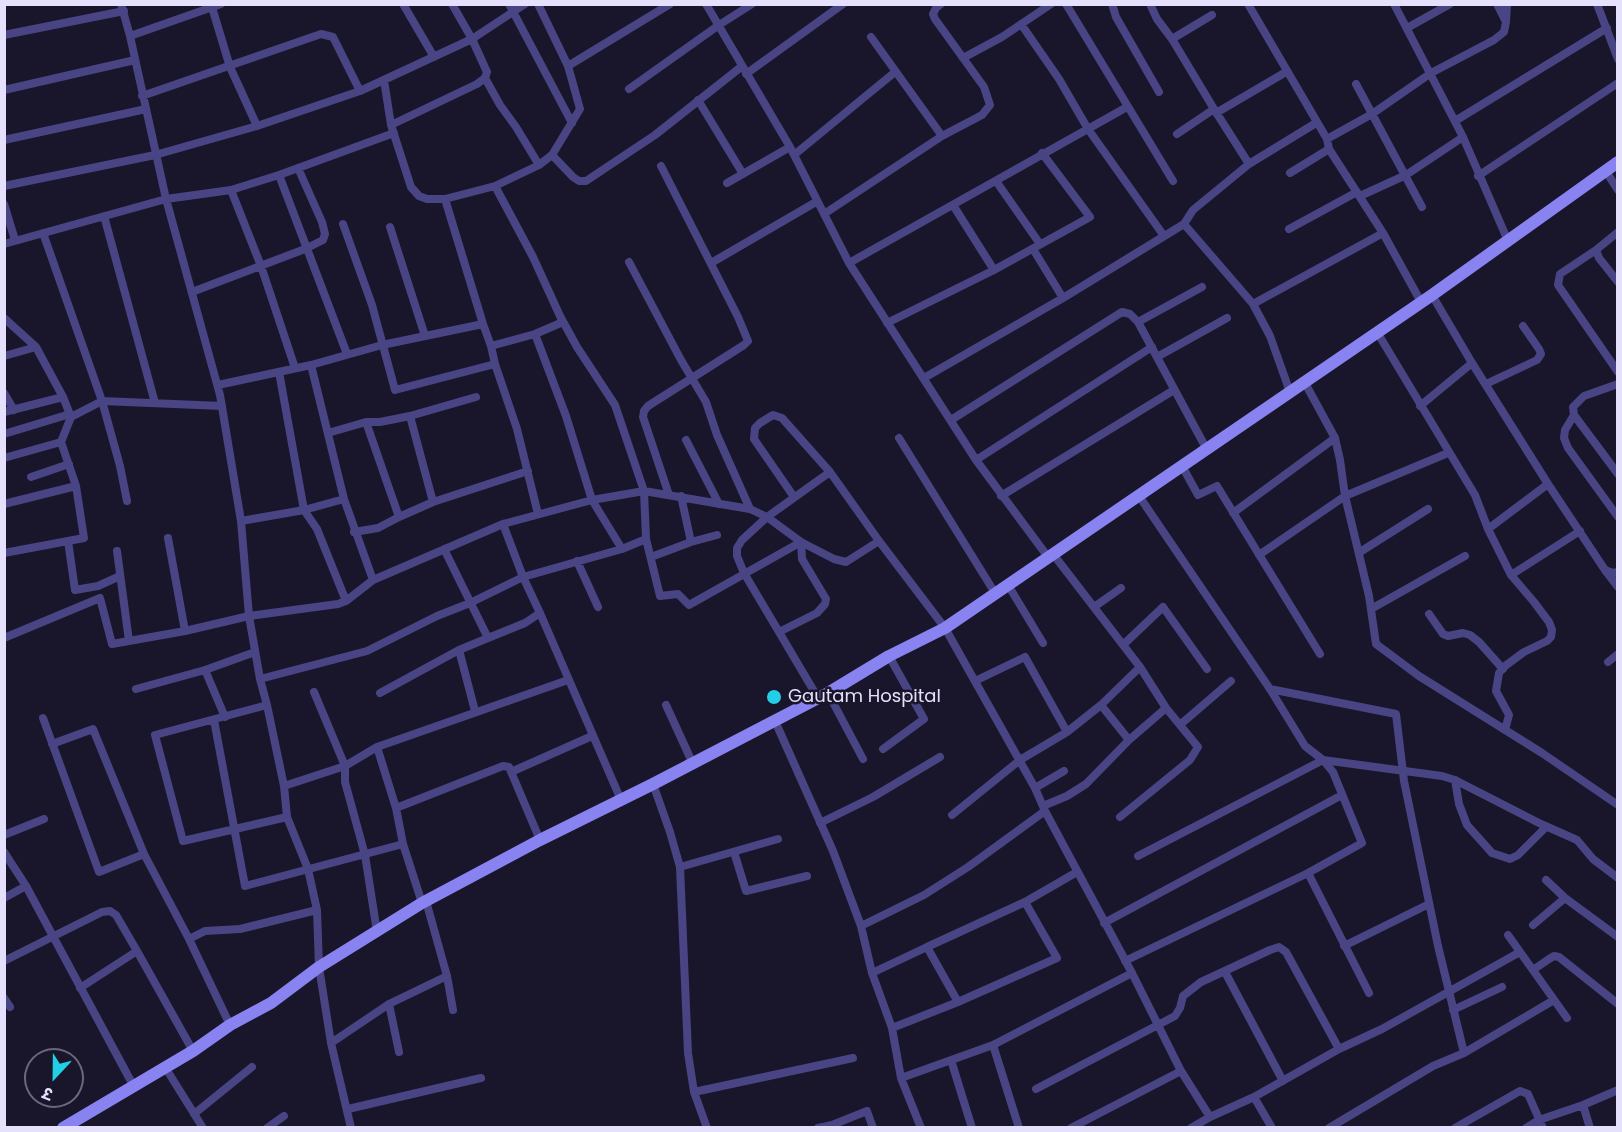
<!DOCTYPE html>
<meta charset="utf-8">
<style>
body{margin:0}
#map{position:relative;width:1622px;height:1132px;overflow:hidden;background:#19152a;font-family:Poppins,"Noto Sans Devanagari",sans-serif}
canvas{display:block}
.frame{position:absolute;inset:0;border:6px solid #e5e1fc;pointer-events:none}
.north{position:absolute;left:24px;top:1048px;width:60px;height:60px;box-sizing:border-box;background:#19152a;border:2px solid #6b677e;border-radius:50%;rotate:202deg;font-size:16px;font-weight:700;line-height:24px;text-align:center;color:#e5e1fc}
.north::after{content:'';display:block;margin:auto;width:21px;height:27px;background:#23cfe6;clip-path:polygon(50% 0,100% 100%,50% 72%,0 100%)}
</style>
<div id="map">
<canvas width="1622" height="1132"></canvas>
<div class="frame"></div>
<div class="north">उ</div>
</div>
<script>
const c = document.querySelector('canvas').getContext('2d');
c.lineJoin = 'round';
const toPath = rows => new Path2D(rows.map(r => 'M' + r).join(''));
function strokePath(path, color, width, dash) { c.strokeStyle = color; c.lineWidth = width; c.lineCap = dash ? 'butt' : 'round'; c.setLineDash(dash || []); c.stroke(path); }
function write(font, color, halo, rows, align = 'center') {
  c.font = font + ' Poppins,sans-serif'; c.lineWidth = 5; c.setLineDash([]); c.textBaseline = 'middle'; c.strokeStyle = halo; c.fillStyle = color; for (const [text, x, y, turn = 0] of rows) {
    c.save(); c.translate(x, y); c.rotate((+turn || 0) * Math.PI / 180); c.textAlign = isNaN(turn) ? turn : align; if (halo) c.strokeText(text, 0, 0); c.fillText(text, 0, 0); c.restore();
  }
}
const street = toPath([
 [121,4,130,36,166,199,220,395,241,521,249,616,260,679,267,705,284,786,287,817,308,869,317,910,319,967,331,1043,351,1128],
 [211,4,230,67,257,126],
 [403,4,434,57],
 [509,4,572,123],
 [706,4,790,147,849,263,976,460,1048,557],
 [1066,4,1173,181],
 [1112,4,1116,17,1159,92],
 [1150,4,1157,19,1172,39,1214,109,1249,164,1316,123],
 [1248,4,1327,139,1329,149,1383,233,1421,302],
 [1394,4,1463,137,1508,241],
 [1497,4,1505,20],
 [1597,4,1618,59],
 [1021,24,1059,79,1088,129,1164,236],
 [1407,28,1450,4],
 [4,35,124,11],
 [130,36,221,4],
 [871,37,942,136,982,115,990,105,984,87,935,19,933,14,936,8,941,4],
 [1172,39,1212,15],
 [963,58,1002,37,1051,4],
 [568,66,670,4],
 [746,74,843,4],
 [485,78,500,105,516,127,539,165],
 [384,80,391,125,411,187,419,196,427,199,445,199,483,324,491,346,495,364,517,429,538,514],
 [1356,84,1422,207],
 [629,89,719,25,752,4],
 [4,90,135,60],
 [142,96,321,34,333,37,360,91],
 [698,100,743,174],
 [1216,113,1286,72],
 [1455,121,1607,28],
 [391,125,477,84,485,78,487,72,472,39,452,4],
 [1177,134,1214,109],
 [1327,139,1372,114,1431,73,1494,40,1504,32,1506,22,1507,4],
 [4,140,146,109],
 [552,155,573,177,579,181,586,181,655,135,741,67],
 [794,155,895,72],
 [661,166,738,317,748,341,744,345,648,406,644,411,643,417,669,495],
 [1605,170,1618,190],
 [1290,173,1329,149],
 [279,175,394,133],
 [1478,176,1618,83],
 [996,181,1040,244],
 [727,183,790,147],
 [4,186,155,155,257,126,360,91,472,39,525,4],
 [495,186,533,257,560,316,577,347,615,405,644,491,646,539,660,596,678,594,689,605,801,542,834,559,846,562,879,541],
 [1360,196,1406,175,1463,137],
 [445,199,495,186,539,165,552,155,580,109,568,66,538,4],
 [4,204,15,240],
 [953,205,994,270],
 [824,214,942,136],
 [104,216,155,403],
 [343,224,372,305,395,390,495,364],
 [1184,224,1193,210,1249,164],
 [390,227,425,336],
 [1289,229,1357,192],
 [1618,232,1596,250,1599,258,1618,282],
 [43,233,102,401,120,466,127,501],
 [4,244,166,199,231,190],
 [1033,249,1063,298],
 [1596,250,1560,274,1558,285,1618,372],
 [629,262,681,360,706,402,717,435,750,509],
 [711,263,816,202],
 [849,263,1127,107],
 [192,292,305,249,323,240,325,234,322,222,298,168],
 [1432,295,1472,363,1548,484,1605,570,1613,573,1618,572],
 [1253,304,1383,233],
 [4,318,36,347,63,397,71,417,102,401,222,406],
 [1138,322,1202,287],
 [887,323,994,270,1090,217,1042,153],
 [1377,332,1475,495,1488,529,1511,575,1534,602,1549,622,1552,630,1551,637,1547,641,1524,652,1505,666,1499,673,1496,691,1509,715,1505,730],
 [491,346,535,334,563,322],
 [4,356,36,347],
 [1157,357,1227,318],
 [311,365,344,499,373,580],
 [295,368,261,266,231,190,279,175,347,354],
 [924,378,1063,298,1184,224,1253,304,1270,336,1290,392],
 [1305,383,1335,438,1340,460,1345,496,1369,596,1376,644,1419,676,1542,753,1618,805],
 [1486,384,1537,360,1541,354,1539,349,1523,326],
 [1618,384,1584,396,1573,407,1574,415,1565,430,1564,438,1568,448,1618,517],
 [218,385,311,365,382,345,483,324],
 [4,393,14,410],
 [1420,406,1472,363],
 [4,412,63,397],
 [1574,415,1618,474],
 [951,420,1122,312,1130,314,1138,322,1206,448],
 [366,422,380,422,410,416,476,397],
 [328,433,366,422,399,517,433,502,410,416],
 [4,434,70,414],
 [899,438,995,593],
 [686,440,719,504],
 [4,458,61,442],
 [976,460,1152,347],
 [1182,466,1198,495,1217,486,1320,654],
 [31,477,69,464],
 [681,496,691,542,717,535],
 [1001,496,1174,390],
 [794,497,754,439,755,428,760,423,773,415,782,418,830,472],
 [344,499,304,510,317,529,346,601],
 [433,502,528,471],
 [4,504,76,486],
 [1233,513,1335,438],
 [241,521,304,510,279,372],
 [503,524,523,577,540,613],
 [1488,529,1548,484],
 [354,532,378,528,399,517],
 [168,538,185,631],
 [68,541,75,590,98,586,120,576],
 [444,549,488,638,525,623,540,613,621,800],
 [622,549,646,539],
 [117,551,129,641],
 [1360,552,1428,509],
 [4,553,84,538,76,486,61,442,71,417],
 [1053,554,1140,667,1166,708,1198,747,1190,760,1120,817],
 [1259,555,1345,496,1448,453],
 [651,557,691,542],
 [577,561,598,607],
 [1605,570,1618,587],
 [1511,575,1580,531],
 [1008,585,1043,643],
 [1094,607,1121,588],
 [1371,609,1465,556],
 [1429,614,1443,634,1448,636,1463,633,1470,635,1479,642,1503,669],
 [779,632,744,573,737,556,737,548,742,540,767,517,830,472,879,541,945,628,1035,788,1045,811,1132,973,1181,1071,1210,1117],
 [4,638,100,598,112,644,185,631,249,616,338,604,346,601,373,580,503,524,592,500,566,416,535,334],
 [1123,645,1163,607,1207,669],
 [459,650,475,711],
 [1608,662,1618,654],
 [205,670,225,717],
 [260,679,367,651,437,616,470,603,523,577,622,549,592,500,644,491,750,509,767,517,801,542,802,559,826,599,825,604,817,613,779,632,818,698],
 [975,681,1025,657,1067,732,1101,705],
 [136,689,205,670,255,652],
 [1270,689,1396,714,1404,781,1438,946,1464,1053],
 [314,692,345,766,345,782,365,855,377,932],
 [380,693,459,650,488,638],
 [828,693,863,759],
 [267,705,155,735,183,841,287,817],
 [666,705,693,764],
 [43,718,99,872,144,854],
 [214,720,245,886,403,844],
 [775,721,833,851,861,926,872,973,892,1028,901,1078],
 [1181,724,1231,681],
 [1129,740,1101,705,1140,667],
 [52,744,93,729,144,854,189,939,230,1025],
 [883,749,924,719,889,656],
 [511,772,592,736],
 [1455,780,1459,804,1467,825,1492,853,1510,859,1518,855,1546,827],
 [653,784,670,832,680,867,688,1053,694,1092,707,1128],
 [284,786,345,766,377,747],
 [1035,788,1064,771],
 [1043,806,1067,796,1086,784,1129,740,1166,708],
 [396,808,503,766,509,767,540,840],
 [952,815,1020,760,1067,732],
 [820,823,873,797,940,757],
 [4,835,44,819],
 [4,852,26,886,133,1085],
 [734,852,746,891,807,876],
 [1138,856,1323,760,1442,776,1455,780,1541,824,1577,840,1593,859,1618,878],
 [680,867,778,839],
 [1308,873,1369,993],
 [1546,880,1565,898,1618,937],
 [4,898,26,886],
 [426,901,447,976,453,1010],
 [422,903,403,844,396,808,377,747,568,680],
 [1104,923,1342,795],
 [1533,925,1565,898],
 [861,926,924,895,968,867,1045,811],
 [1508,935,1567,1018],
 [189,939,205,931,240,929,317,910],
 [1344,946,1429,904],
 [4,961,102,912,110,911,116,915,137,951,193,1051],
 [1125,961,1308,873,1362,843,1333,772,1323,760,1305,746,1270,689,1139,496],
 [1533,970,1549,959,1554,956,1559,957,1618,1004],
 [1225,972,1283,1081],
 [872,973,927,947],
 [80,988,137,951],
 [4,998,10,1007],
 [958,1002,927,947,1025,902,1077,872],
 [389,1004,399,1052],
 [1453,1010,1502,987],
 [892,1028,958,1002,1057,958,1025,902],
 [331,1043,389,1004,447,976],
 [993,1045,1019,1128],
 [951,1060,972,1128],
 [165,1067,203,1128],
 [1036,1089,1175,1016,1180,1008,1183,996,1201,982,1270,950,1279,947,1286,952,1339,1049],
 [694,1092,853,1058],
 [1254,1097,1339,1049,1382,1029,1520,952],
 [1583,1105,1590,1128],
 [348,1109,481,1078],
 [194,1114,252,1067],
 [267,1128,284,1116],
 [818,1128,832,1125,867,1111,873,1128],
 [921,1128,901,1078,993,1045,1132,973],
 [1071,1128,1181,1071],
 [1191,1128,1210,1117,1254,1097,1272,1128],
 [1329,1128,1433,1066,1464,1053,1554,1000],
 [1455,1128,1520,1091,1528,1094,1543,1128],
 [1526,1128,1539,1120,1583,1105,1618,1090]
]);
const secondary = toPath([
 [63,1128,193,1051,230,1025,271,1003,319,967,422,903,540,840,653,784,828,693,889,656,945,628,1432,295,1618,162]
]);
const markers = [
 [774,697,8,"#23cfe6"]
];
const poiNames = [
 ["Gautam Hospital",788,697]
];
strokePath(street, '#494584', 8);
strokePath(secondary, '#8883f1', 12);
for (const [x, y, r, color] of markers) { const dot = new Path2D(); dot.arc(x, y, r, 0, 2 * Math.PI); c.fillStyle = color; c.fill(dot); strokePath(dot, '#19152a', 2); }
write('18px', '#e5e1fc', '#19152a', poiNames, 'left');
</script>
